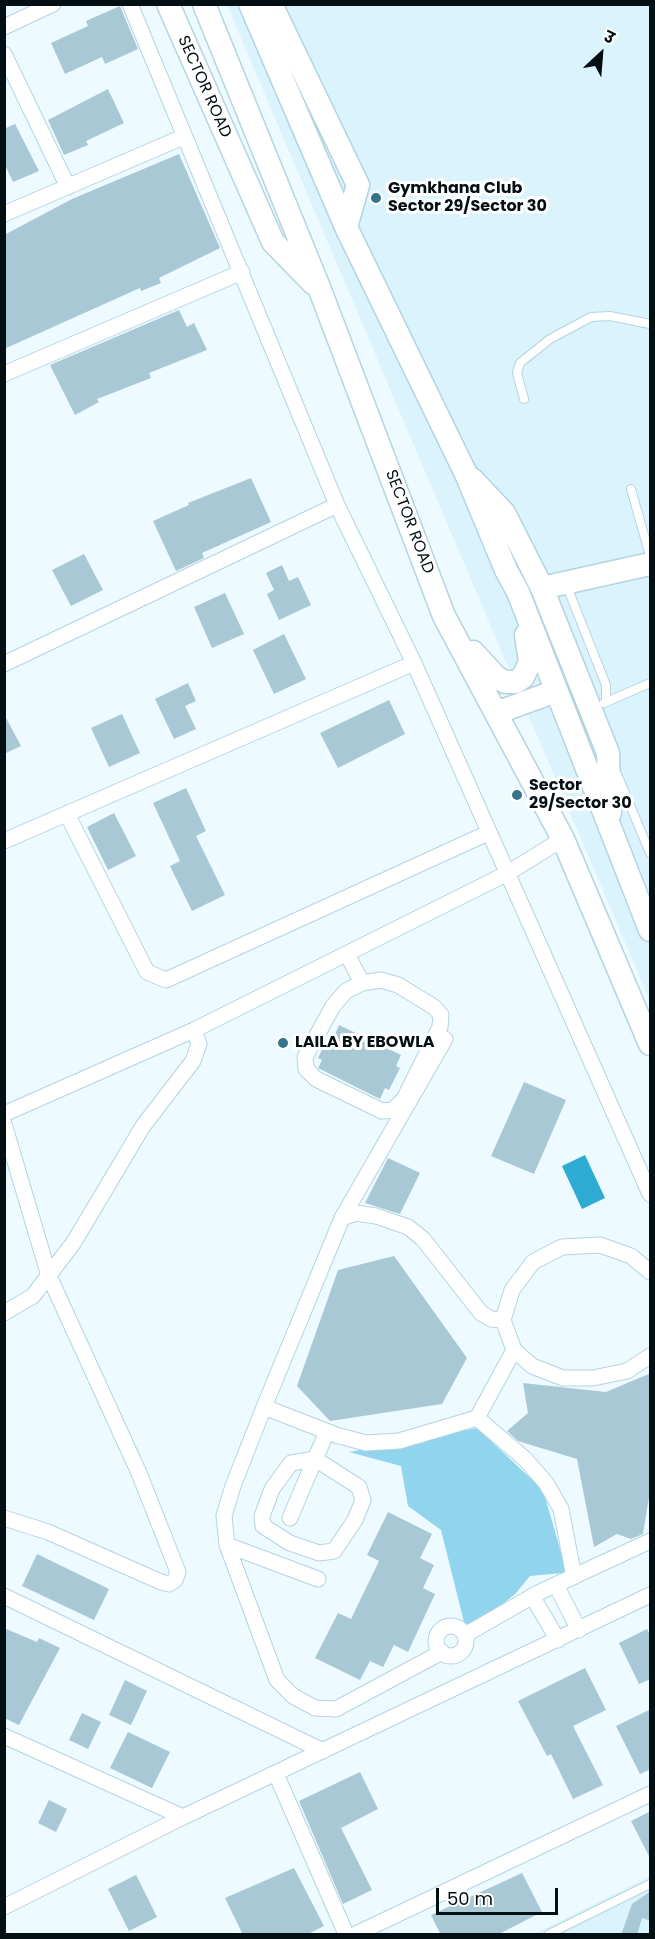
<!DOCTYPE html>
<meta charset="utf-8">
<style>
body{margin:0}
#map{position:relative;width:655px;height:1939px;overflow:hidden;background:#edfaff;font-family:Poppins,"Noto Sans Devanagari",sans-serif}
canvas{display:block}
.frame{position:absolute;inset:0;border:6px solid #040f13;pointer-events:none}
.north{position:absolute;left:571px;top:24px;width:60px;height:60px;-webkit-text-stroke:4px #fff;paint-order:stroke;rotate:26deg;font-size:16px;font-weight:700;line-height:24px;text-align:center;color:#040f13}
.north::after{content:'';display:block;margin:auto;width:21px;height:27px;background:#040f13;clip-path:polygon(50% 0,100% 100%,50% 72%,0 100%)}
.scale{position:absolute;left:436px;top:1888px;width:122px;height:27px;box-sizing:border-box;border:3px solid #040f13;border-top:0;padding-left:8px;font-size:18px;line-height:21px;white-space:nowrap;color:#040f13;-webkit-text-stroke:4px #fff;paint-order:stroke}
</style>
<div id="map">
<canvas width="655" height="1939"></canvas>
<div class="frame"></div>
<div class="north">उ</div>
<div class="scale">50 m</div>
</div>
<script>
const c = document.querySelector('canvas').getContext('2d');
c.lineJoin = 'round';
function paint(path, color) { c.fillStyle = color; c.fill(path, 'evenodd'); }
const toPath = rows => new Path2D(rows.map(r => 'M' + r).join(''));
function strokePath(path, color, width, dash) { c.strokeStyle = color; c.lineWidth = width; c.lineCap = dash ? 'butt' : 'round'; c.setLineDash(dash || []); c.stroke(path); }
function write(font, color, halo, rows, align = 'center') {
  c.font = font + ' Poppins,sans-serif'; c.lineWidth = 6; c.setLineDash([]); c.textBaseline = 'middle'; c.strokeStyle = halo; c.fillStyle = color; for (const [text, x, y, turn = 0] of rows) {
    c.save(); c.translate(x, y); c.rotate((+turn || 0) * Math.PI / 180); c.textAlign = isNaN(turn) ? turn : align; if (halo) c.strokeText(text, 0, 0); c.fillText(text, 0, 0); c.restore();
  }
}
const built = toPath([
 [227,5,650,5,650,1001,593,867],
 [650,1876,650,1934,534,1934]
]);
const green = toPath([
 [477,1428,543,1490,566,1570,562,1573,530,1576,515,1594,494,1611,465,1626,441,1530,408,1506,401,1466,349,1452]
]);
const water = toPath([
 [585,1155,605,1198,582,1209,562,1166]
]);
const building = toPath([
 [120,6,138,49,105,64,102,57,65,74,51,43,88,26,86,21],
 [108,89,124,123,86,141,88,145,64,155,48,120],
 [15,124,39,171,13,182,4,163,4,129],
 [179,154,220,248,159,278,161,283,141,291,140,288,4,349,4,235,72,199],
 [179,310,187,327,194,323,207,350,149,373,151,378,97,399,99,402,75,415,50,365],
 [251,478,271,522,202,553,204,558,176,571,153,521,189,505,188,503],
 [84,554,103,590,71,606,52,570],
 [282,565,289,581,298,577,311,605,279,620,267,594,274,590,266,573],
 [225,593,244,634,212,648,194,607],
 [284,634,306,679,274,694,253,650],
 [188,683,196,701,185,706,196,729,174,739,155,699],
 [389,700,405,734,338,768,320,733],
 [4,714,21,746,4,754],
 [122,714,140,753,109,767,91,728],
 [186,788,206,831,196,836,225,895,192,911,170,866,180,861,153,803],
 [114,813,136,856,108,870,87,827],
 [339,1025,401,1055,396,1066,400,1068,389,1090,385,1088,380,1099,318,1068,322,1060,318,1058,329,1035,334,1037],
 [524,1082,566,1100,534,1174,491,1156],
 [388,1158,420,1173,400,1214,365,1203],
 [394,1256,467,1358,442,1404,330,1421,297,1386,338,1270],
 [651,1373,651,1485,643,1534,631,1539,617,1534,594,1547,577,1459,518,1441,507,1431,528,1413,523,1383,606,1392],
 [388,1512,432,1534,420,1558,434,1565,423,1588,435,1594,408,1652,394,1645,383,1667,370,1661,360,1680,315,1658,338,1613,351,1619,379,1561,367,1555],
 [37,1554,109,1589,94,1620,22,1586],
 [4,1628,37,1642,39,1638,60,1648,19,1725,4,1718],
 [647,1629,651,1637,651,1679,639,1684,619,1643],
 [585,1668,606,1710,573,1726,603,1785,573,1799,551,1754,547,1756,518,1701],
 [125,1680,147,1691,131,1725,109,1715],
 [651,1709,651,1769,640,1774,616,1726],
 [82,1713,101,1722,88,1749,69,1740],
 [128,1732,170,1752,152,1788,110,1768],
 [360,1772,378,1809,341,1828,372,1890,343,1904,299,1801],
 [49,1800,67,1809,56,1832,38,1823],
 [651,1811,651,1860,631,1821],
 [294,1868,324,1926,306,1935,243,1935,225,1898],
 [522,1873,542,1912,497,1935,441,1935,431,1915],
 [136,1875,157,1917,129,1931,108,1889],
 [651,1891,651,1921,642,1918,637,1935,621,1935,632,1904]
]);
const lane = toPath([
 [524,399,517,373,520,363,550,339,591,317,610,316,650,324],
 [631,489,650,556],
 [566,584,606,685,606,701],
 [604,703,650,683],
 [617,774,650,853],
 [549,1934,650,1884]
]);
const street = toPath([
 [130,4,337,505,414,663,650,1194],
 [4,27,53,4],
 [4,54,68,187],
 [4,214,183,137],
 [4,374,242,272],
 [4,664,337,505],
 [67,814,147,972,166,980,488,833],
 [4,841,414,663],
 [347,954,362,983],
 [381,980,398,985,434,1007,441,1015,440,1027,404,1099,393,1110,382,1111,316,1079,306,1069,305,1057,333,1006,346,991,362,983,381,980],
 [4,1114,194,1030,506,874,563,839],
 [4,1124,49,1276,139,1473,178,1572,175,1580,169,1584,161,1582,48,1532,4,1518],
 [342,1218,356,1213,376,1216,408,1227,423,1239,481,1313,491,1319,503,1320],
 [650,1272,631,1256,600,1245,562,1247,533,1262,512,1290,503,1320,514,1350,532,1366,563,1378,593,1378,627,1371,650,1356],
 [4,1313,33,1296,74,1242,143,1126,193,1061,199,1044,194,1030],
 [264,1407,336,1435,366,1443,399,1441,477,1418,525,1459,546,1483,561,1509,574,1577],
 [477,1418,514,1350],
 [290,1518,315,1459,359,1487,363,1500,355,1520,334,1551,319,1553,290,1543,263,1526,262,1516,272,1489,291,1463,315,1459,327,1432],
 [227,1545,318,1579],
 [556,1585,579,1630],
 [4,1596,323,1751],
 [532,1596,558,1640],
 '436 1641a15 15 0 1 1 30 0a15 15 0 1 1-30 0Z',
 [465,1635,538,1593,650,1541],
 [442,1652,336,1709,315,1708,293,1696,277,1680,227,1545,224,1516,233,1486,264,1407,342,1218,445,1039],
 [4,1736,183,1817],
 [276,1774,346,1934],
 [4,1907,183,1817,650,1595],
 [356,1934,650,1794]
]);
const secondary = toPath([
 [168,4,273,242,313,283],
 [204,4,320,290,444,616,563,839,650,1044],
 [250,4,346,227,466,474,506,570,518,592,650,930],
 [271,4,358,185,346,227],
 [472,479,504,513,542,588,608,753,610,813],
 [542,588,650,564],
 [473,652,496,677,505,682,516,682,523,677,530,662,526,635],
 [496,713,556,691]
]);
const markers = [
 [376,198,6,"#36748a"],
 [517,795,6,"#36748a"],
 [283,1043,6,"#36748a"]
];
const streetNames = [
 ["SECTOR ROAD",204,87,66],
 ["SECTOR ROAD",409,522,69]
];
const poiNames = [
 ["Gymkhana Club",388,189],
 ["Sector 29/Sector 30",388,207],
 ["Sector",529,786],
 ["29/Sector 30",529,804],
 ["LAILA BY EBOWLA",295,1043]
];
paint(built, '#dbf3fd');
paint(green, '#91d4ed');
paint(water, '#2eabd2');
paint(building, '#a9c8d5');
strokePath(lane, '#b4d4e0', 10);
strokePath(street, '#b4d4e0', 17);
strokePath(secondary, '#b4d4e0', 25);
strokePath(lane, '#fff', 8);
strokePath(street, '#fff', 15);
strokePath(secondary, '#fff', 22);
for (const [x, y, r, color] of markers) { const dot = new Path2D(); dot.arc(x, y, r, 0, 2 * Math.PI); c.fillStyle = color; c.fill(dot); strokePath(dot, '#fff', 2); }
write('16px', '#040f13', '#fff', streetNames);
write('bold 16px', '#040f13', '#fff', poiNames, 'left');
</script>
